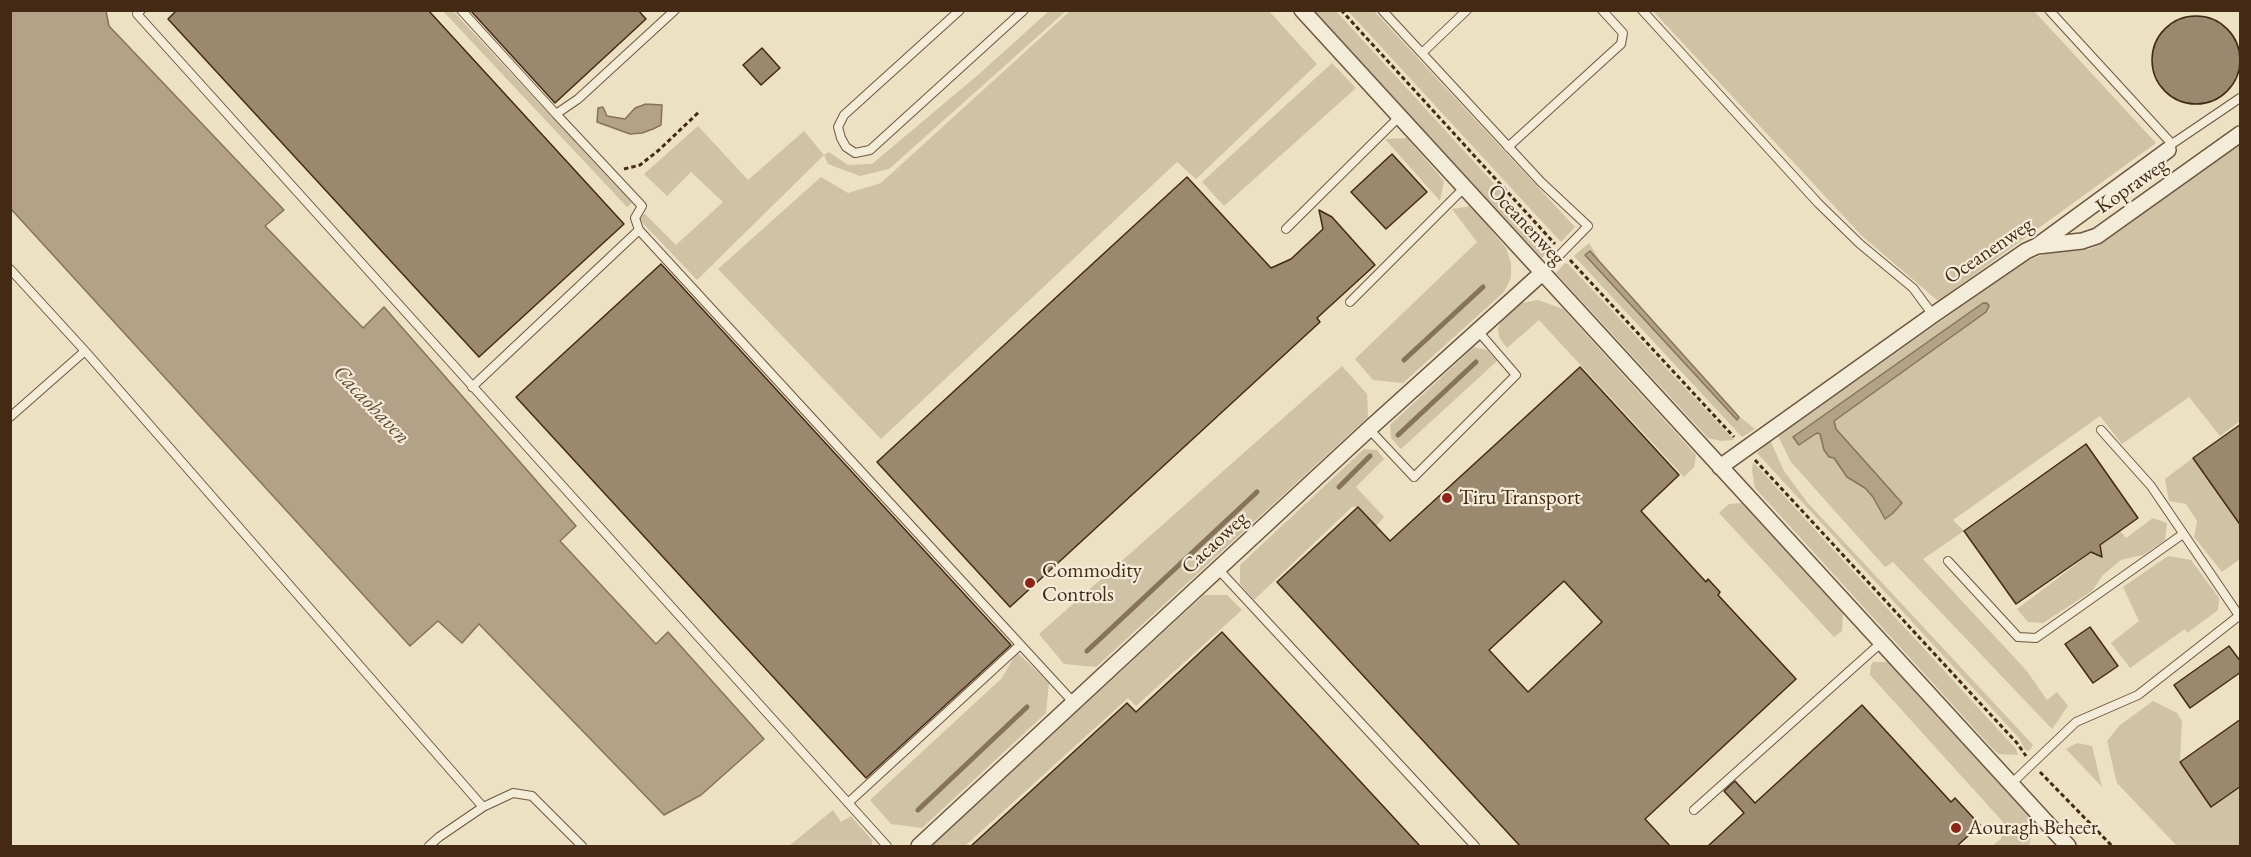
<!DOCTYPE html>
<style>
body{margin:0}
#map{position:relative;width:2251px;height:857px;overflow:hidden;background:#ece1c3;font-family:"EB Garamond",serif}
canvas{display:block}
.frame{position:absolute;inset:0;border:12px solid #442915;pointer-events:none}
</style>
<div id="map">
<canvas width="2251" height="857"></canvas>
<div class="frame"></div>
</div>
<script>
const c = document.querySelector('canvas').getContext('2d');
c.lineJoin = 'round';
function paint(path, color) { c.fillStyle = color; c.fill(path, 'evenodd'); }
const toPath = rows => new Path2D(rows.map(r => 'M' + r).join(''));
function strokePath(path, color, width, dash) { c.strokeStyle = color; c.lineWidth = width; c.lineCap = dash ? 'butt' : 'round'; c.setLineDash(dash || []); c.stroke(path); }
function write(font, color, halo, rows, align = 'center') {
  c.font = font + ' "EB Garamond",serif'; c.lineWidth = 4.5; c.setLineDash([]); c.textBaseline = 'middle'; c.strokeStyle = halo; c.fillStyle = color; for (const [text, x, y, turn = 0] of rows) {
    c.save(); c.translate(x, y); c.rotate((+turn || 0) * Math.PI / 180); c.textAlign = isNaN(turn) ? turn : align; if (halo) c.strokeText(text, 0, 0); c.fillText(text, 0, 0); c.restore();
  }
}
const green = toPath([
 [443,11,453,11,632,203,627,207],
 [1049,11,1066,11,889,169,860,176,828,164,824,155,697,280,638,218,645,214,676,245,723,202,691,172,667,196,644,174,698,126,748,180,804,131,824,155,829,152,848,165,872,164,978,75],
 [1070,11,1269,11,1317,64,1196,179,1177,162,881,439,718,269,821,177,848,193,881,183],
 [1313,11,1336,11,1553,248,1542,258],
 [1348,11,1374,11,1575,227,1561,242],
 [1653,11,2034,11,2156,143,1938,301,1862,236],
 [1332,63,1356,88,1224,206,1202,182],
 [1407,138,1444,181,1440,201,1385,139],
 [2240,144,2240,421,2220,436,2189,397,2122,444,2100,416,1953,520,1964,531,1923,559,2026,670,2047,700,2057,692,2068,706,2052,729,1893,562,1885,567,1791,462,1778,436,2026,261,2048,253,2090,249,2100,244],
 [1983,303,1987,303,1986,312,1833,421,1836,429,1901,503,1893,513,1884,519,1873,497,1865,488,1834,458,1829,457,1824,450,1820,434,1817,433,1929,342],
 [1471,206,1506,248,1511,263,1511,278,1504,292,1403,383,1373,380,1355,359,1477,242,1452,209],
 [1589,243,1600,261,1590,251,1585,256,1737,420,1740,417,1755,429,1742,437,1574,256],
 [1565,263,1568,264,1734,440,1721,441,1708,438,1556,273],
 [1538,300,1563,309,1696,455,1694,467,1684,477,1539,320,1507,348,1499,337,1498,328,1501,321,1522,303],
 [1474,347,1487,350,1497,361,1401,449,1391,438,1390,425],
 [1342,366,1367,394,1368,417,1096,667,1064,664,1039,634],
 [1770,440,1784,471,1807,502,2033,745,2030,750,2027,751,2024,748,2019,738,1757,453],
 [1364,449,1377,450,1384,459,1356,487,1384,517,1376,526,1358,507,1352,507,1254,600,1240,584,1240,565],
 [2193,458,2240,526,2240,559,2222,572,2194,537,2197,521,2186,504,2169,501,2165,479],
 [1753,462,2016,749,2018,755,1999,754,1992,748,1755,488,1752,471],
 [1743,503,1843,613,1842,631,1834,637,1719,513,1729,504],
 [2153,518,2167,523,2165,540,2143,555,2121,560,2103,575,2092,591,2043,623,2028,622,2017,609,2120,531,2126,538],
 [2168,556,2191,560,2219,598,2218,610,2187,633,2185,629,2130,668,2111,643,2139,621,2123,587],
 [1204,595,1227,595,1242,610,1136,706,1128,698,965,846,931,846],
 [1017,652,1049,683,1046,713,922,828,891,824,870,800,1002,678],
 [1873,662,1888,662,2030,817,2032,830,2029,846,1992,846,2001,839,2003,822,1870,675,1871,665],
 [2153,701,2177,713,2182,721,2180,762,2211,806,2240,786,2240,846,2177,846,2117,783,2107,741,2120,725],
 [2077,743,2092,746,2102,787,2066,749],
 [833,810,841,822,851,816,872,840,872,846,789,846]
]);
const water = toPath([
 [11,10,106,11,109,26,284,210,265,226,363,328,384,307,576,526,560,541,656,644,668,632,764,739,701,795,664,815,479,624,462,643,438,621,410,646,11,209,11,10],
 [646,104,662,105,661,125,653,129,642,133,630,134,597,122,598,108,603,107,607,116,625,119,635,108,646,104],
 [1590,251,1739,417,1737,420,1585,255,1590,251],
 [1983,303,1987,303,1989,306,1986,312,1834,421,1836,429,1902,503,1893,513,1885,519,1873,497,1865,488,1847,477,1834,458,1829,457,1824,450,1820,434,1817,433,1799,445,1793,437,1983,303]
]);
const stream = toPath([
 [1404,360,1483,287],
 [1398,435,1476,362],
 [1339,487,1370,456],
 [1087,651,1257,492],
 [918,810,1027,707]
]);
const building = toPath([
 [177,10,428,10,624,224,479,357,168,19,177,10],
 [470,10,638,10,646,19,555,103,470,10],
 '2152 60a44 44 0 1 1 88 0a44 44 0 1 1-88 0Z',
 [762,48,780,68,761,85,743,65,762,48],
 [1392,154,1427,192,1386,229,1351,192,1392,154],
 [1187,177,1271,268,1291,259,1323,229,1319,210,1332,217,1375,265,1317,318,1320,322,1010,607,877,462,1187,177],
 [661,264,1011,645,866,778,516,397,661,264],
 [1580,367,1679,475,1641,511,1706,582,1708,579,1720,592,1718,595,1796,679,1645,819,1670,846,1520,846,1277,582,1358,507,1390,541,1580,367],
 [1564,581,1602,622,1528,692,1489,650,1564,581],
 [2241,424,2241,526,2193,458,2241,424],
 [2086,444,2138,518,2100,545,2102,557,2091,552,2016,604,1964,531,2086,444],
 [2090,627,2118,666,2093,683,2065,644,2090,627],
 [1222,632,1420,846,971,846,1127,703,1136,712,1222,632],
 [2229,646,2241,662,2241,672,2190,708,2174,685,2229,646],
 [1862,705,1951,802,1955,798,1980,825,1957,846,1708,846,1744,813,1724,791,1735,781,1755,803,1862,705],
 [2241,719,2241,786,2211,807,2180,762,2241,719]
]);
const path = toPath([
 [1341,10,1555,244],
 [624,169,640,165,659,150,700,111],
 [1570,260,1734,437],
 [1755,460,2017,743,2026,756],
 [2040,772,2112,846]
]);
const lane = toPath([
 [141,10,137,14,887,846],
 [461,10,556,114],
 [960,10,844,115,838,127,841,138,846,147,855,153,870,150,1024,10],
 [1382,10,1541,182,1588,226,1542,273],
 [1642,10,1818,203,1860,244,1913,288,1933,315],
 [2049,10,2172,144,2168,150],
 [1422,53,1467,10],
 [2172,144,2240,98],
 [1508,147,1621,44,1623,33,1602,10],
 [1286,229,1399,117],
 [639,230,635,218,642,206,556,114,578,99,675,10],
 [10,269,85,351,10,417],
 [1350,302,1464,188],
 [85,351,483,807],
 [472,387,639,230,1074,703],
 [1369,429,1414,477,1516,375,1478,331],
 [2101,430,2151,486,2240,617],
 [1948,561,2018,637,2036,638,2183,534],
 [1218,569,1475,846],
 [2011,784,2076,722,2138,695,2240,615],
 [848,803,1020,645],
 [1694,810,1882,642],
 [429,846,439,837,483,807,513,793,532,796,582,846]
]);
const street = toPath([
 [1302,10,2068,846],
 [2037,246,2082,241,2097,236,2240,134],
 [1720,467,1933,315,2026,251,2037,246,2168,150],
 [919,846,1369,429,1542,273]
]);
const markers = [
 [1447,498,6,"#8f2418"],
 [1030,583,6,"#8f2418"],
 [1956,828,6,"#8f2418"]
];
const streetNames = [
 ["Kopraweg",2132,186,-35],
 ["Oceanenweg",1526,225,47],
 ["Oceanenweg",1989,251,-34],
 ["Cacaoweg",1215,543,-43]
];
const poiNames = [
 ["Tiru Transport",1459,498],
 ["Commodity",1042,571],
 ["Controls",1042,595],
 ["Aouragh Beheer",1968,828]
];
const waterNames = [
 ["Cacaohaven",371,405,46]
];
paint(green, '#cfc2a5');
paint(water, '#b3a288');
strokePath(water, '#87725a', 1.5);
strokePath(stream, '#87725a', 5);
paint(building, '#9b896f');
strokePath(building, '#442915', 1.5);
strokePath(lane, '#6e5740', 10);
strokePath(street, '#6e5740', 18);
strokePath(path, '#442915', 3, [4.5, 3]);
strokePath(lane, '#f3ecd8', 8);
strokePath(street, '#f3ecd8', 15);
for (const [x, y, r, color] of markers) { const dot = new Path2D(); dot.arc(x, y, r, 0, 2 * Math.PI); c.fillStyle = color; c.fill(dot); strokePath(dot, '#f3ecd8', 2); }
write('21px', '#442915', '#f3ecd8', streetNames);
write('21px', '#442915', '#f3ecd8', poiNames, 'left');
write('italic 22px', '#654d38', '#f3ecd8', waterNames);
</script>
